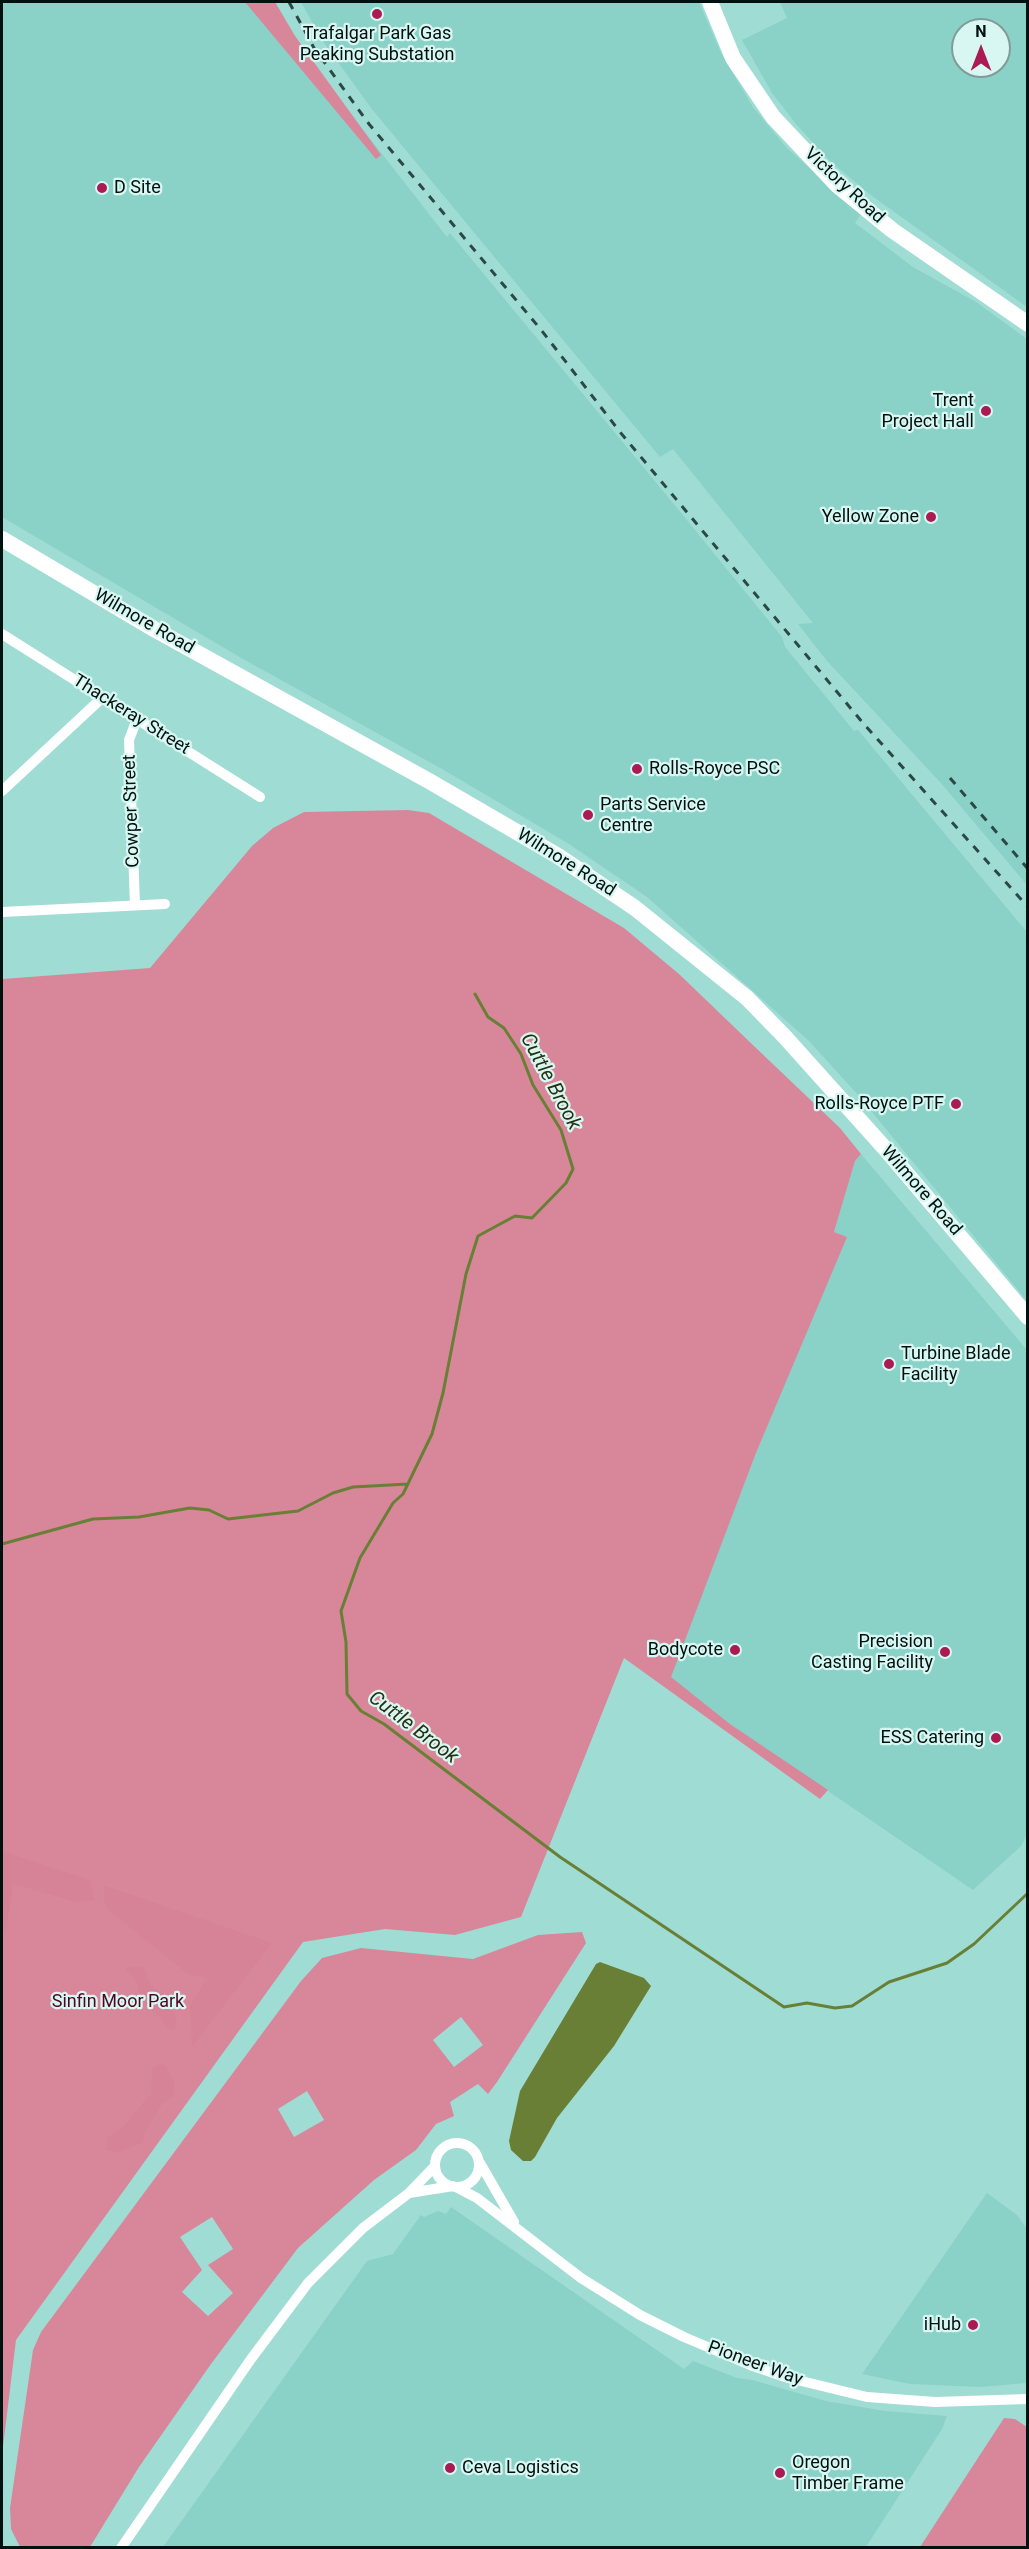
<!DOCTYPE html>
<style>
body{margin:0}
#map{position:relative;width:1029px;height:2549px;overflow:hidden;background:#9fddd4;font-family:Roboto,sans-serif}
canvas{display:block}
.frame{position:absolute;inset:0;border:3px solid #001210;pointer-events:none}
.north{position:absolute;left:951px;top:18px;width:60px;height:60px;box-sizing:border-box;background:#d9f7f2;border:2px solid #829b98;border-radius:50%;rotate:0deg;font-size:16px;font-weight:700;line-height:24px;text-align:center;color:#001210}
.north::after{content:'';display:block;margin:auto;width:21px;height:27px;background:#ab1a53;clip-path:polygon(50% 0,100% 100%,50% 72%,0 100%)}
</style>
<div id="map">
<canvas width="1029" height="2549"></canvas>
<div class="frame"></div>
<div class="north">N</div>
</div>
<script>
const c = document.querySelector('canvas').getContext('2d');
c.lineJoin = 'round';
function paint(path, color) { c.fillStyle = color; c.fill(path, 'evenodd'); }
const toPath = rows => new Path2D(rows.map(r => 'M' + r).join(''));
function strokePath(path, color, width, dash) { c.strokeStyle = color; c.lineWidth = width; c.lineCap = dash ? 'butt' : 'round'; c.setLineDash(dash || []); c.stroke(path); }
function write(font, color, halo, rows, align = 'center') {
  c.font = font + ' Roboto,sans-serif'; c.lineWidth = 4.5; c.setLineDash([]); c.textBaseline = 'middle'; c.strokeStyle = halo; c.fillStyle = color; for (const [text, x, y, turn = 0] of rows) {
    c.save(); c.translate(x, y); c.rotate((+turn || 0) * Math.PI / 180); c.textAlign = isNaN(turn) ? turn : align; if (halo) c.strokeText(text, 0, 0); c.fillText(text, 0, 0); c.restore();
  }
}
const built = toPath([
 [2,2,275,2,295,36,343,104,447,237,450,233,682,514,782,637,785,647,854,731,858,730,1027,932,1027,1301,858,1095,809,1041,647,897,569,844,442,769,243,659,2,517],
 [301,2,699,2,721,53,753,107,786,147,861,214,855,223,913,267,976,302,1027,339,1027,885,940,782,827,661,798,624,813,623,673,449,660,457,371,108,322,40],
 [780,2,1027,2,1027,307,872,196,830,161,796,124,772,93,742,40,787,18],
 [963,30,999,30,999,66,963,66],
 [861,1154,1027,1350,1027,1835,1021,1846,973,1890,730,1724,670,1677,756,1453,846,1237,834,1232,855,1161],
 [987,2193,1017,2215,1027,2229,1027,2383,980,2387,910,2384,862,2374],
 [451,2207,684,2369,693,2361,737,2378,752,2380,826,2401,885,2411,947,2416,942,2429,866,2547,163,2547,367,2261,393,2254,421,2215,424,2217,438,2211,446,2214]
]);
const green = toPath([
 [245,2,275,2,295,36,381,155,376,159],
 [408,810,429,813,624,928,679,974,755,1047,840,1128,861,1154,855,1161,834,1232,847,1237,756,1453,671,1677,730,1724,828,1790,820,1799,624,1658,521,1917,455,1935,385,1929,303,1942,16,2340,2,2455,2,979,150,968,252,846,273,828,304,812],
 [582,1932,586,1943,497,2082,488,2094,478,2084,450,2102,454,2116,436,2124,416,2150,374,2180,298,2248,211,2364,139,2467,90,2547,20,2547,11,2529,10,2508,33,2350,41,2332,301,1981,322,1958,361,1948,473,1959,538,1935],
 [461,2017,483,2045,454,2067,433,2040],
 [307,2091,324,2120,294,2137,278,2109],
 [212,2217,233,2249,208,2265,233,2293,208,2316,182,2292,202,2270,180,2237],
 [1004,2418,1015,2419,1027,2427,1027,2547,920,2547]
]);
const forest = toPath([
 [2,1851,90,1880,95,1900,76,1902,13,1884,6,1932,2,1925],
 [103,1885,272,1943,192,2047,190,2006,207,1977,189,1975,105,1907],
 [132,1966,144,1968,151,1985,170,1999,177,2021,174,2031,166,2027,161,2018,139,2000,137,1982,125,1969],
 [160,2064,166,2065,174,2081,174,2095,162,2104,145,2131,143,2143,117,2153,106,2150,107,2138,124,2126,151,2093,152,2068]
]);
const water = toPath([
 [600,1962,644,1978,651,1986,614,2046,557,2118,535,2157,531,2161,523,2161,511,2150,509,2141,520,2091,596,1964]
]);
const stream = toPath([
 [475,994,488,1017,504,1028,521,1054,533,1085,561,1130,573,1169,566,1183,532,1218,515,1216,478,1236,466,1274,443,1393,432,1434,403,1494,393,1503,360,1558,341,1611,346,1642,347,1694,361,1711,384,1724,560,1857,784,2007,807,2003,835,2008,852,2006,889,1982,947,1963,974,1944,1028,1893],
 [2,1544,93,1519,139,1517,190,1508,209,1510,228,1519,298,1511,333,1493,353,1487,408,1484]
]);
const street = toPath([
 [2,634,260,797],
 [2,791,103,697],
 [135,905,129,740,137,719],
 [2,912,165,904],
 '435 2165a22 22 0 1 1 44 0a22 22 0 1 1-44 0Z',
 [480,2163,514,2222],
 [456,2187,477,2198,581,2278,640,2315,684,2337,750,2365,785,2377,867,2397,935,2402,1028,2399],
 [409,2193,453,2186],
 [121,2548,251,2359,308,2283,363,2228,409,2193,435,2166]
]);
const secondary = toPath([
 [710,2,733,58,773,117,837,185,892,230,1028,324],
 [2,539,154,629,429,781,558,856,635,908,747,998,785,1037,889,1153,1028,1317]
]);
const rail = toPath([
 [289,2,314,48,369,124,542,331,620,432,863,723,1028,907],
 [950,778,1028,869]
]);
const markers = [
 [377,14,6,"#ab1a53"],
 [102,188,6,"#ab1a53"],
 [986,411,6,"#ab1a53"],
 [931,517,6,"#ab1a53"],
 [637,769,6,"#ab1a53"],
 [588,815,6,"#ab1a53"],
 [956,1104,6,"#ab1a53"],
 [889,1364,6,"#ab1a53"],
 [735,1650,6,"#ab1a53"],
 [945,1652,6,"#ab1a53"],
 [996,1738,6,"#ab1a53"],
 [973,2325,6,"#ab1a53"],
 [450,2468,6,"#ab1a53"],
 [780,2473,6,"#ab1a53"]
];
const poiNames = [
 ["Trafalgar Park Gas",377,34,"center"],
 ["Peaking Substation",377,55,"center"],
 ["D Site",114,188,"left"],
 ["Trent",974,401],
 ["Project Hall",974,422],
 ["Yellow Zone",919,517],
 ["Rolls-Royce PSC",649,769,"left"],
 ["Parts Service",600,805,"left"],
 ["Centre",600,826,"left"],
 ["Rolls-Royce PTF",944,1104],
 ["Turbine Blade",901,1354,"left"],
 ["Facility",901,1375,"left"],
 ["Precision",933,1642],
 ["Casting Facility",933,1663],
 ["Bodycote",723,1650],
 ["ESS Catering",984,1738],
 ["iHub",961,2325],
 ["Oregon",792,2463,"left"],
 ["Timber Frame",792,2484,"left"],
 ["Ceva Logistics",462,2468,"left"]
];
const streetNames = [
 ["Victory Road",844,186,43],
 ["Wilmore Road",144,622,30],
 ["Thackeray Street",131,715,32],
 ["Cowper Street",132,811,-92],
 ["Wilmore Road",566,863,32],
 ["Wilmore Road",921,1191,49],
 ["Pioneer Way",755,2364,20]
];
const parkNames = [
 ["Sinfin Moor Park",118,2002]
];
const waterNames = [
 ["Cuttle Brook",550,1082,62],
 ["Cuttle Brook",413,1728,37]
];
paint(built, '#8ad1c7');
paint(green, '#d8879a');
paint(forest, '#d68398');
paint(water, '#687f35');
strokePath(stream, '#687f35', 3);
strokePath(street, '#fff', 10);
strokePath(secondary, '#fff', 16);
strokePath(rail, '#2b4845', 3, [8, 8]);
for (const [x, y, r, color] of markers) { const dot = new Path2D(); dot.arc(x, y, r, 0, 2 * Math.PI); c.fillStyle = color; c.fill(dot); strokePath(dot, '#d9f7f2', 2); }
write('18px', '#001210', '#d9f7f2', poiNames, 'right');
write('18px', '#001210', '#d9f7f2', streetNames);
write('18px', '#500523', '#d9f7f2', parkNames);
write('italic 20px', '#273110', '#d9f7f2', waterNames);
</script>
